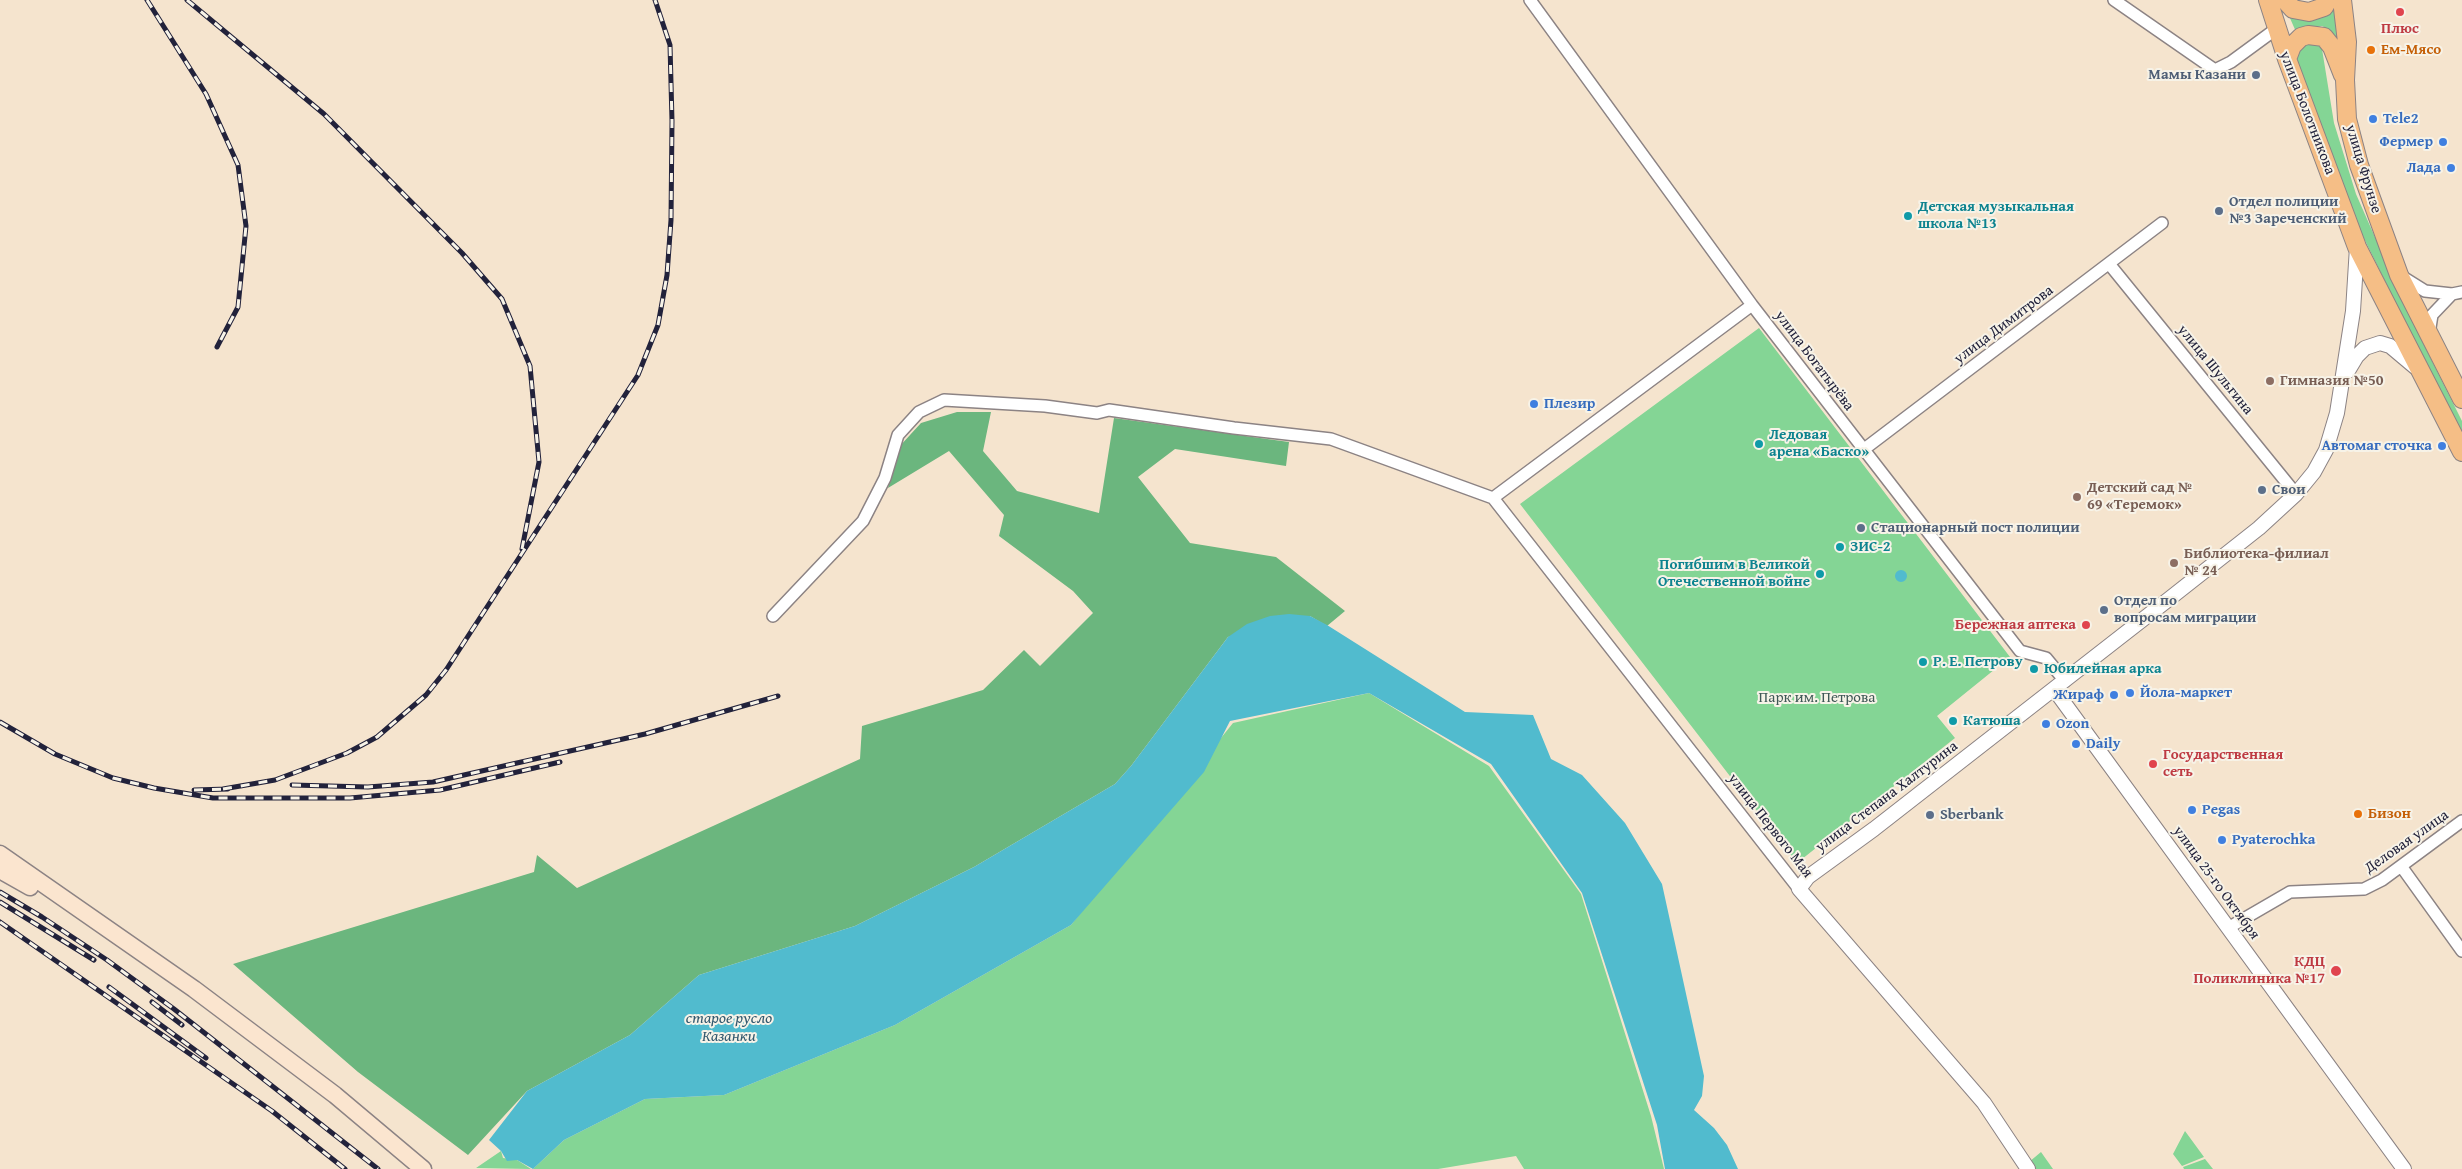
<!DOCTYPE html>
<meta charset="utf-8">
<style>
body{margin:0}
canvas{display:block;background:#f5e4ce}
</style>
<canvas width="2462" height="1169"></canvas>
<script>
const c = document.querySelector('canvas').getContext('2d');
c.lineJoin = 'round';
function paint(path, color) { c.fillStyle = color; c.fill(path, 'evenodd'); }
const toPath = rows => new Path2D(rows.map(r => 'M' + r).join(''));
function strokePath(path, color, width, dash) { c.strokeStyle = color; c.lineWidth = width; c.lineCap = dash ? 'butt' : 'round'; c.setLineDash(dash || []); c.stroke(path); }
function write(font, color, halo, rows, align = 'center') {
  c.font = font + ' "Gentium Book Plus",serif'; c.lineWidth = 4; c.setLineDash([]); c.textBaseline = 'middle'; c.strokeStyle = halo; c.fillStyle = color; for (const [text, x, y, turn = 0] of rows) {
    c.save(); c.translate(x, y); c.rotate((+turn || 0) * Math.PI / 180); c.textAlign = isNaN(turn) ? turn : align; if (halo) c.strokeText(text, 0, 0); c.fillText(text, 0, 0); c.restore();
  }
}
const green = toPath([
 [2334,0,2338,39,2330,30,2322,26,2311,28,2300,41,2286,9],
 [2301,42,2317,43,2322,49,2334,123,2356,194,2410,317,2462,421,2462,437,2346,202,2296,56],
 [1759,328,2010,657,1937,716,1955,738,1797,863,1520,504],
 [1369,693,1489,766,1581,894,1651,1116,1664,1169,1524,1169,1516,1156,1438,1169,533,1169,564,1140,645,1099,724,1095,895,1025,1071,925,1233,723],
 [2185,1131,2204,1157,2182,1166,2173,1154],
 [501,1151,503,1158,517,1160,531,1169,476,1168],
 [2041,1152,2053,1169,2032,1169,2029,1162],
 [2205,1159,2213,1169,2184,1169,2183,1167]
]);
const forest = toPath([
 [957,412,991,412,983,451,1017,491,1099,513,1114,418,1289,442,1286,466,1175,449,1138,477,1190,543,1276,557,1345,611,1327,626,1310,616,1228,637,1131,766,1115,784,974,867,855,926,699,975,630,1035,527,1091,468,1155,358,1072,233,964,534,872,537,855,577,888,860,759,862,726,983,690,1024,650,1040,666,1093,613,1073,591,999,536,1004,515,949,451,888,488,899,447,921,423]
]);
const water = toPath([
 '1895 576a6 6 0 1 1 12 0a6 6 0 1 1-12 0Z',
 [1289,614,1310,616,1327,625,1465,712,1533,715,1551,759,1582,775,1625,823,1662,884,1704,1076,1702,1096,1694,1110,1714,1128,1727,1145,1738,1169,1665,1169,1657,1125,1582,893,1491,764,1369,693,1230,721,1204,772,1071,925,895,1025,724,1095,645,1099,564,1140,533,1169,517,1160,507,1161,501,1151,489,1140,527,1091,630,1035,699,975,855,926,974,867,1115,784,1131,766,1228,637,1247,624,1270,616]
]);
const minor = toPath([
 [1530,0,1752,305,2020,651,2046,658,2065,681],
 [2114,0,2215,70,2231,62,2276,29],
 [2110,265,2296,494],
 [2401,276,2425,291,2452,294,2462,292],
 [2429,334,2432,315,2452,294],
 [1863,450,2162,223],
 [1493,498,1799,889],
 [1493,498,1752,305],
 [773,616,863,521,885,478,898,435,919,412,944,400,1045,406,1097,413,1109,410,1234,428,1331,439,1493,498],
 [2401,866,2462,951],
 [2228,928,2290,892,2364,889,2382,880,2462,821]
]);
const tertiary = toPath([
 [2348,371,2357,356,2365,348,2380,343,2390,346,2415,367],
 [2054,689,2404,1169],
 [2028,1169,1984,1103,1799,889,1808,877,1874,829,2169,599,2259,528,2296,494,2314,472,2326,450,2337,413,2353,311,2357,247]
]);
const secondary = toPath([
 [0,854,194,989,335,1095,423,1169],
 [0,870,30,887]
]);
const primary = toPath([
 [2268,0,2287,59,2357,247,2462,452],
 [2285,0,2293,9,2309,12,2324,7,2328,0],
 [2342,0,2347,42,2345,80,2347,119,2359,165,2399,275,2462,399],
 [2287,59,2292,46,2301,37,2308,35,2324,37,2332,47,2343,75]
]);
const rail = toPath([
 [147,0,206,94,238,165,246,226,238,307,217,347],
 [187,0,324,114,462,253,502,299,530,366,539,462,522,549],
 [0,722,55,754,113,778,154,788,213,798,350,798,440,790,560,762],
 [292,785,368,787,433,782,645,734,778,696],
 [223,789,275,780,347,753,377,737,426,695,446,670,638,375,658,325,667,275,671,220,672,121,670,45,655,0],
 [194,790,228,789],
 [0,892,42,917,107,960,174,1009,378,1169],
 [0,902,94,960],
 [0,922,272,1111,345,1169],
 [109,987,206,1058],
 [152,1002,182,1025]
]);
const markers = [
 [2400,12,5,"#e0444e"],
 [2371,50,5,"#e8710a"],
 [2256,75,5,"#5c6f8a"],
 [2373,119,5,"#3f7fe0"],
 [2443,142,5,"#3f7fe0"],
 [2451,168,5,"#3f7fe0"],
 [2219,211,5,"#5c6f8a"],
 [1908,216,5,"#0f9aa8"],
 [2270,381,5,"#8d6e63"],
 [1534,404,5,"#3f7fe0"],
 [1759,444,5,"#0f9aa8"],
 [2442,446,5,"#3f7fe0"],
 [2262,490,5,"#5c6f8a"],
 [2077,497,5,"#8d6e63"],
 [1861,528,5,"#5c6f8a"],
 [1840,547,5,"#0f9aa8"],
 [2174,563,5,"#8d6e63"],
 [1820,574,5,"#0f9aa8"],
 [2104,610,5,"#5c6f8a"],
 [2086,625,5,"#e0444e"],
 [1923,662,5,"#0f9aa8"],
 [2034,669,5,"#0f9aa8"],
 [2130,693,5,"#3f7fe0"],
 [2114,695,5,"#3f7fe0"],
 [1953,721,5,"#0f9aa8"],
 [2046,724,5,"#3f7fe0"],
 [2076,744,5,"#3f7fe0"],
 [2153,764,5,"#e0444e"],
 [2192,810,5,"#3f7fe0"],
 [2358,814,5,"#e8710a"],
 [1930,815,5,"#5c6f8a"],
 [2222,840,5,"#3f7fe0"],
 [2336,971,6,"#e0444e"]
];
const healthNames = [
 ["Плюс",2400,29,"center"],
 ["Бережная аптека",2076,625],
 ["Государственная",2163,755,"left"],
 ["сеть",2163,772,"left"],
 ["КДЦ",2325,962],
 ["Поликлиника №17",2325,979]
];
const foodNames = [
 ["Ем-Мясо",2381,50],
 ["Бизон",2368,814]
];
const serviceNames = [
 ["Мамы Казани",2246,75,"right"],
 ["Отдел полиции",2229,202],
 ["№3 Зареченский",2229,219],
 ["Свои",2272,490],
 ["Стационарный пост полиции",1871,528],
 ["Отдел по",2114,601],
 ["вопросам миграции",2114,618],
 ["Sberbank",1940,815]
];
const streetNames = [
 ["улица Болотникова",2307,113,69],
 ["улица Фрунзе",2363,169,73],
 ["улица Димитрова",2004,325,-37],
 ["улица Богатырёва",1814,361,53],
 ["улица Шульгина",2215,370,51],
 ["улица Степана Халтурина",1887,797,-37],
 ["улица Первого Мая",1770,826,52],
 ["Деловая улица",2407,842,-35],
 ["улица 25-го Октября",2216,883,54]
];
const shopNames = [
 ["Tele2",2383,119],
 ["Фермер",2433,142,"right"],
 ["Лада",2441,168,"right"],
 ["Плезир",1544,404],
 ["Автомаг сточка",2432,446,"right"],
 ["Йола-маркет",2140,693],
 ["Жираф",2104,695,"right"],
 ["Ozon",2056,724],
 ["Daily",2086,744],
 ["Pegas",2202,810],
 ["Pyaterochka",2232,840]
];
const cultureNames = [
 ["Детская музыкальная",1918,207],
 ["школа №13",1918,224],
 ["Ледовая",1769,435],
 ["арена «Баско»",1769,452],
 ["ЗИС-2",1850,547],
 ["Погибшим в Великой",1810,565,"right"],
 ["Отечественной войне",1810,582,"right"],
 ["Р. Е. Петрову",1933,662],
 ["Юбилейная арка",2044,669],
 ["Катюша",1963,721]
];
const educationNames = [
 ["Гимназия №50",2280,381],
 ["Детский сад №",2087,488],
 ["69 «Теремок»",2087,505],
 ["Библиотека-филиал",2184,554],
 ["№ 24",2184,571]
];
const parkNames = [
 ["Парк им. Петрова",1817,698]
];
const waterNames = [
 ["старое русло",729,1019],
 ["Казанки",729,1037]
];
paint(green, '#84d595');
paint(forest, '#6bb67e');
paint(water, '#51bbce');
strokePath(minor, '#8c8384', 14);
strokePath(tertiary, '#8c8384', 16);
strokePath(secondary, '#8c8384', 19);
strokePath(primary, '#8c8384', 20);
strokePath(minor, '#fff', 11);
strokePath(tertiary, '#fff', 14);
strokePath(secondary, '#fbe5cf', 16);
strokePath(primary, '#f5be86', 18);
strokePath(rail, '#22223b', 5);
strokePath(rail, '#f7f3e8', 3, [9]);
for (const [x, y, r, color] of markers) { const dot = new Path2D(); dot.arc(x, y, r, 0, 2 * Math.PI); c.fillStyle = color; c.fill(dot); strokePath(dot, '#f7f3e8', 2); }
write('bold 15px', '#be3a42', '#f7f3e8', healthNames, 'right');
write('bold 15px', '#c56008', '#f7f3e8', foodNames, 'left');
write('bold 15px', '#4e5e75', '#f7f3e8', serviceNames, 'left');
write('15px', '#22223b', '#f7f3e8', streetNames);
write('bold 15px', '#366cbe', '#f7f3e8', shopNames, 'left');
write('bold 15px', '#0d838f', '#f7f3e8', cultureNames, 'left');
write('bold 15px', '#785e54', '#f7f3e8', educationNames, 'left');
write('15px', '#3f5856', '#f7f3e8', parkNames);
write('italic 16px', '#32586e', '#f7f3e8', waterNames);
</script>
